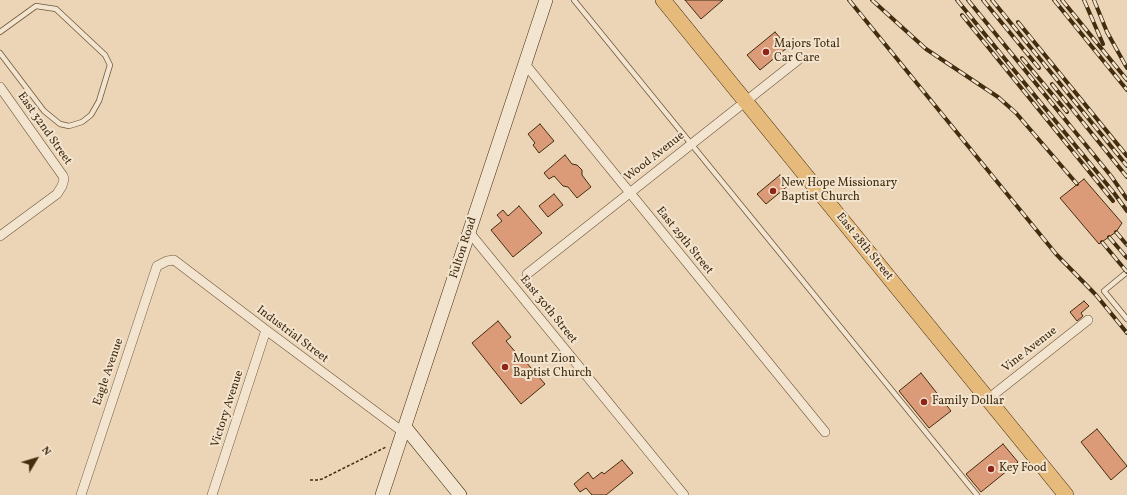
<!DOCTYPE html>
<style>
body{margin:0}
#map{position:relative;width:1127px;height:495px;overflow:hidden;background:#ecd5b6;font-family:Vollkorn,serif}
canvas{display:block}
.north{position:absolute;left:16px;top:439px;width:40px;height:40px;-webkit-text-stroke:3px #f3e4d0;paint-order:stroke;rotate:52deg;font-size:11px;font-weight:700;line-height:16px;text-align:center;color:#422d0f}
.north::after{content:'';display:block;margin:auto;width:14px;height:18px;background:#422d0f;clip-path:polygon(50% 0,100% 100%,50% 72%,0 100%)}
</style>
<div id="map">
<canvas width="1127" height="495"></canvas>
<div class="north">N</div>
</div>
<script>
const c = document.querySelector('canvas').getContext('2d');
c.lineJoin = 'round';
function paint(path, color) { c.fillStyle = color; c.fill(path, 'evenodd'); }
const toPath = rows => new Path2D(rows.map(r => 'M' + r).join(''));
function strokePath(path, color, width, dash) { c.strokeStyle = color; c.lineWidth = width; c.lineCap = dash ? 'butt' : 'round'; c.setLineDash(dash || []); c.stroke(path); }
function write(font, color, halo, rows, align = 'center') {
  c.font = font + ' Vollkorn,serif'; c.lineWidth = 4; c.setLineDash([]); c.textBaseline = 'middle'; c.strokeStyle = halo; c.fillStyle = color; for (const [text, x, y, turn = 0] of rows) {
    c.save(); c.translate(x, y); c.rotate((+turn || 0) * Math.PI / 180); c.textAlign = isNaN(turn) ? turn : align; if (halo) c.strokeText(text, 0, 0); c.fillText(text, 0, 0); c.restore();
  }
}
const building = toPath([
 [685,0,723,0,701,19,685,0],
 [775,32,788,47,760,70,747,55,775,32],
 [540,124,554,141,539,153,533,145,535,143,528,134,540,124],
 [565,155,572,164,577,165,582,170,582,175,591,187,577,198,568,187,563,186,554,176,549,179,544,173,565,155],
 [780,175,789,185,766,204,757,194,780,175],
 [1084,179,1122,223,1116,232,1099,244,1060,198,1084,179],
 [554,194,563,205,548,217,539,206,554,194],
 [519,206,542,233,513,257,491,230,502,221,497,215,503,210,508,216,519,206],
 [1084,301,1089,306,1081,313,1083,316,1077,321,1070,312,1084,301],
 [498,321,511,337,506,341,524,362,525,361,545,384,521,404,472,343,498,321],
 [921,373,951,411,929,428,899,391,921,373],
 [1097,429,1127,466,1111,480,1081,442,1097,429],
 [1003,444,1018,462,981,492,966,474,1003,444],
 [622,460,633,473,606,495,592,495,586,488,580,492,574,484,588,472,593,479,602,472,604,474,622,460]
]);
const path = toPath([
 [310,480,318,480,322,479,386,447]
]);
const lane = toPath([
 [574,0,977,495],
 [0,32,36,6,56,9,105,55,110,65,99,101,91,115,82,122,69,126,60,124,44,111,0,53],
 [1127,272,1104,291,1127,319]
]);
const street = toPath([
 [525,64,825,432],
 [0,87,63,176,64,179,62,186,57,194,0,236],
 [469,232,684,495],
 [527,274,798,60],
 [988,399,1088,320],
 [81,495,157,266,167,261,174,260,178,263,266,330,403,432],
 [212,495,266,330]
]);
const secondary = toPath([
 [405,427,460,495],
 [382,495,546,0]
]);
const primary = toPath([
 [663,0,1066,495]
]);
const rail = toPath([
 [849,0,1056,254,1096,295,1127,333],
 [872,0,926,49,998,97,1016,113,1077,184],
 [957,0,1114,193,1127,211],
 [968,0,1111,176,1127,199],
 [983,0,1039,68],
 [992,0,1127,166],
 [1054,0,1127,90],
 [1062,0,1127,80],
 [1084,0,1103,44],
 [1094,0,1107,32,1127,68],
 [962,15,1113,201],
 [1018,22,1127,156],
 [1022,58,1067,112],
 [1052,84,1127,177],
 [1116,232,1127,245],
 [1109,237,1127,258],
 [1102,242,1127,272]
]);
const markers = [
 [766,52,4,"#8f2418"],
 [773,191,4,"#8f2418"],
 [505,367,4,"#8f2418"],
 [924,402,4,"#8f2418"],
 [991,469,4,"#8f2418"]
];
const poiNames = [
 ["Majors Total",774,45],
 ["Car Care",774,59],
 ["New Hope Missionary",781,184],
 ["Baptist Church",781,198],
 ["Mount Zion",513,360],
 ["Baptist Church",513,374],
 ["Family Dollar",932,402],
 ["Key Food",999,469]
];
const streetNames = [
 ["East 32nd Street",44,129,55],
 ["Wood Avenue",655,157,-38],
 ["East 29th Street",684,241,51],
 ["East 28th Street",864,247,51],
 ["Fulton Road",464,248,-72],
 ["East 30th Street",548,310,51],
 ["Industrial Street",292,335,37],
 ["Vine Avenue",1030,350,-38],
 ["Eagle Avenue",109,372,-71],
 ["Victory Avenue",228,409,-72]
];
paint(building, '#db9b79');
strokePath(building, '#422d0f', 1);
strokePath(lane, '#6c5739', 6);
strokePath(street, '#6c5739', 10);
strokePath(secondary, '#422d0f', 14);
strokePath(primary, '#422d0f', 16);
strokePath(path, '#422d0f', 1.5, [3, 2]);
strokePath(lane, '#f3e4d0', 4.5);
strokePath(street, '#f3e4d0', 9);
strokePath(secondary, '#f3e4d0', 13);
strokePath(primary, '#e6ba7b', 15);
strokePath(rail, '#422d0f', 4);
strokePath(rail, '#f3e4d0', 2.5, [8]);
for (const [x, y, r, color] of markers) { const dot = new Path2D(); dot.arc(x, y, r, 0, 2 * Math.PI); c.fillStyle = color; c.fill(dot); strokePath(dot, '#f3e4d0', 1.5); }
write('12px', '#422d0f', '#f3e4d0', poiNames, 'left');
write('12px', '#422d0f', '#f3e4d0', streetNames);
</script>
